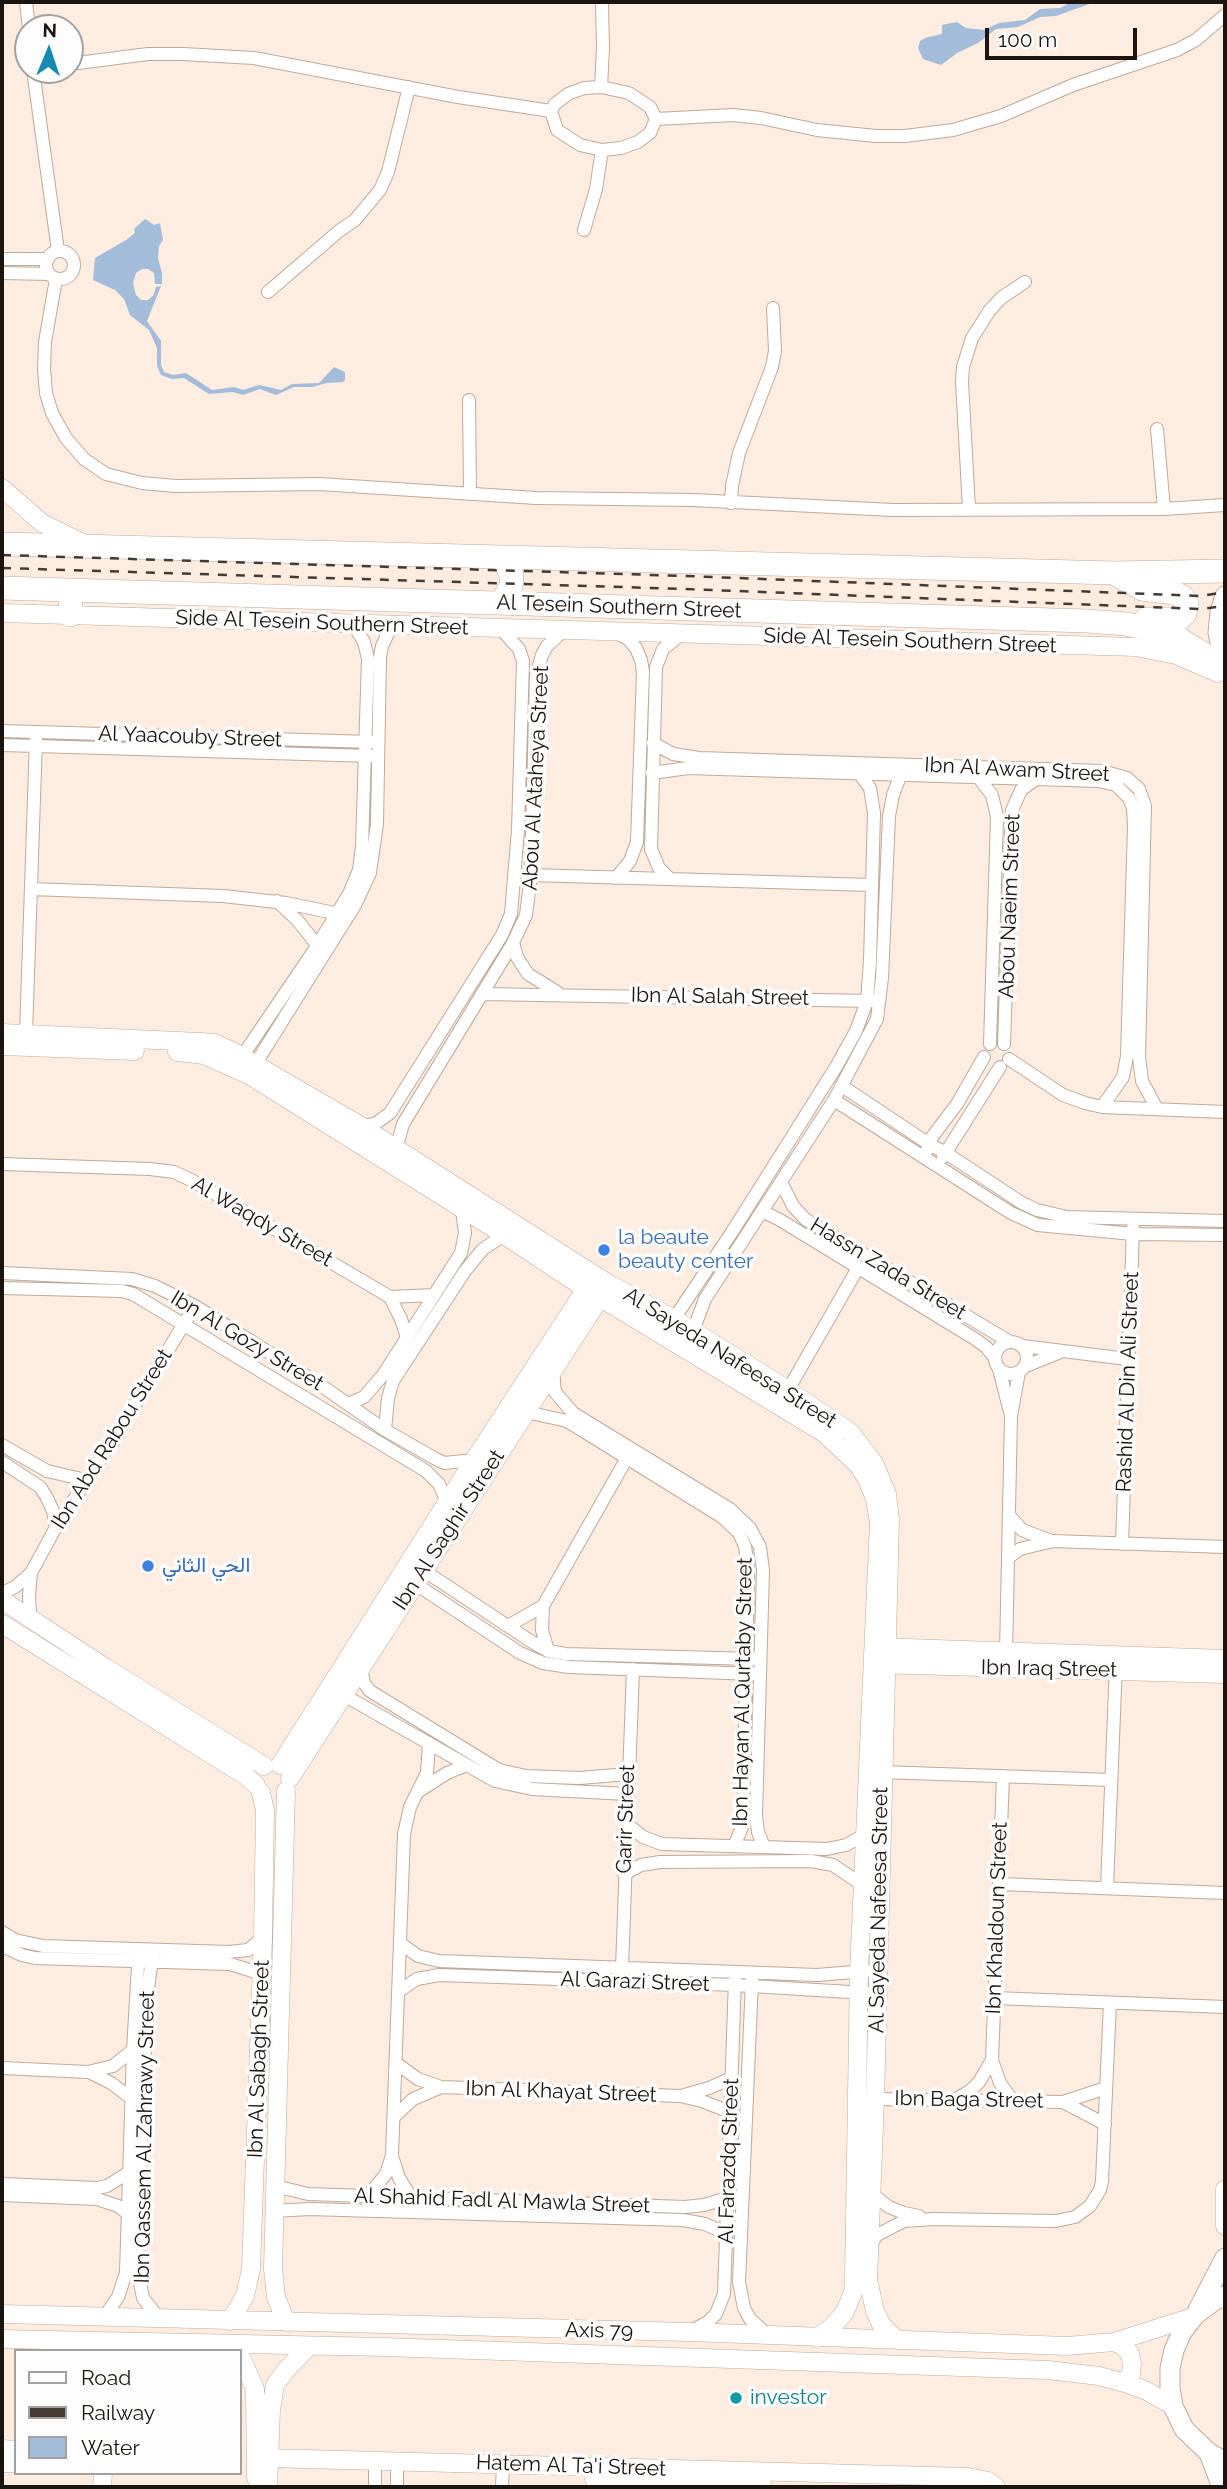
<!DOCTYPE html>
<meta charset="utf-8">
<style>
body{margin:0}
#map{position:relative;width:1227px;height:2489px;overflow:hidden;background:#fdece0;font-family:Raleway,sans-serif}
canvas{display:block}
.frame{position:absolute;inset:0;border:4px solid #1b140f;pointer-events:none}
.legend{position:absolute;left:14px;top:2349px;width:228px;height:126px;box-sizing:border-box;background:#fdfdfd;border:2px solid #a3a09e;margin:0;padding:9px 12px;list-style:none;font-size:21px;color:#1b140f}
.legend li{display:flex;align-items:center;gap:14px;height:35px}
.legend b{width:35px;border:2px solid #a3a09e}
.north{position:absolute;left:14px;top:14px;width:70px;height:70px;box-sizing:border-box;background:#fdfdfd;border:2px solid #a3a09e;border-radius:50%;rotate:2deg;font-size:19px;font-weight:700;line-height:28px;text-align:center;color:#1b140f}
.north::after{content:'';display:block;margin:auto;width:24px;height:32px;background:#178baf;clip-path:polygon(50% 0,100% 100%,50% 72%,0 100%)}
.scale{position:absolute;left:985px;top:28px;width:152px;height:32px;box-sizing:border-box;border:4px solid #1b140f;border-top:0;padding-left:9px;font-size:21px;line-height:24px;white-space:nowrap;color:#1b140f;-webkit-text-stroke:5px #fdfdfd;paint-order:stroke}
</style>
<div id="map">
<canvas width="1227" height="2489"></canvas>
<div class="frame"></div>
<ul class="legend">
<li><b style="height:9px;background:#fff"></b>Road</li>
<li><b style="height:9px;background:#433b34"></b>Railway</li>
<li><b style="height:19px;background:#a2bcd9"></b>Water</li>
</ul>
<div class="north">N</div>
<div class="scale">100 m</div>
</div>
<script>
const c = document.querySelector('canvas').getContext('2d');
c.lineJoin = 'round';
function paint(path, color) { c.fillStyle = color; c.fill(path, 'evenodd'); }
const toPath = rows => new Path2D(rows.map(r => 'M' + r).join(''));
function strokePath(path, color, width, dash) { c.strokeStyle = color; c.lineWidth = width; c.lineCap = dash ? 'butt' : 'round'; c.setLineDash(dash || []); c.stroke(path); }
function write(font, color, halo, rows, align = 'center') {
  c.font = font + ' Raleway,Vazirmatn,sans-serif'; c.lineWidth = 7; c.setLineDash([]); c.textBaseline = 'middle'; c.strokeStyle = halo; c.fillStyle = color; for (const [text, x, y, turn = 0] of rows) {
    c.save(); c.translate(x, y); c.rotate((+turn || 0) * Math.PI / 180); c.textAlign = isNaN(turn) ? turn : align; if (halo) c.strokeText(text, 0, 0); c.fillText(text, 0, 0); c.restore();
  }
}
const water = toPath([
 [1072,2,1095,2,1056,16,1040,17,1018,27,996,29,978,43,957,53,941,65,923,59,918,48,920,41,925,38,942,34,942,25,957,22,966,28,984,30,999,23,1025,20,1040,9,1060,8],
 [145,219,154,225,160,223,163,240,159,246,158,259,162,273,162,284,155,284,154,273,148,269,142,269,136,273,133,283,136,295,141,300,148,300,153,296,156,287,161,286,147,321,161,341,161,365,164,372,173,375,186,373,212,390,234,387,243,390,259,385,281,390,292,384,319,383,334,367,345,372,345,380,343,382,327,383,312,387,294,387,276,395,260,389,243,395,233,392,209,394,184,378,172,379,161,375,157,366,157,348,149,330,130,315,124,299,115,290,93,280,95,258,126,240,135,233,134,229]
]);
const street = toPath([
 [26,2,29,28],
 [70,64,148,54,183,54,254,58,458,97,551,111],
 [33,70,58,251],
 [601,87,629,93,650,107,656,119,650,133,638,142,621,148,602,150,580,145,557,130,551,111,555,104,568,94,584,88,601,87],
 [601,87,603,48,602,2],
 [656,119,733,115,761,118,817,130,876,136,905,136,953,130,1001,116,1073,85,1177,50,1196,40,1225,15],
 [584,230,596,189,602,150],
 '46 265a14 14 0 1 1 28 0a14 14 0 1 1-28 0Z',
 [2,259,48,259],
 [2,273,49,274],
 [56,279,45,342,44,369,46,393,52,413,66,438,84,459,106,474,142,483,176,486,319,484,536,498,693,500,893,510,1164,509,1225,505],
 [268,292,339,231,355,220,380,190,388,172,409,87],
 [469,400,470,494],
 [1157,429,1164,509],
 [731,503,732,486,739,453,772,367,775,351,773,308],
 [969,509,962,382,963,367,972,338,990,310,1001,298,1025,282],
 [616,633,628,639,636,648,641,660,643,672,637,842,630,861,616,878],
 [2,731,371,742],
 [653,743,673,754,699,758,1102,771,1127,778,1139,789,1145,806,1139,1057,1142,1081,1157,1109],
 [2,745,372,756],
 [652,773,688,768,1098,781,1116,785,1129,798,1133,808,1134,826,1127,1056,1123,1077,1102,1107],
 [978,777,992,795,997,817,990,1044],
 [531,875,872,885],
 [670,879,659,868,651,849,656,667,663,649,680,635],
 [31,889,223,896,286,903,344,915],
 [277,901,298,921,321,950],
 [513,943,517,957,528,974,557,992],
 [483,994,873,1001],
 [26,1034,36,739],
 [1004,1044,1012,810,1021,790,1036,779],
 [1009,1059,1063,1095,1085,1103,1102,1107,1225,1112],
 [239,1061,317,946,349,894,359,870,362,846,368,659,364,642,353,624],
 [251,1071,355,905,370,873,377,824,380,657,382,646,392,625],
 [842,1086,929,1144,946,1153,1022,1203,1037,1210,1067,1217,1225,1221],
 [834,1100,1011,1213,1038,1225,1133,1234,1225,1235],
 [361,1126,375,1124,390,1113,502,935,511,914,518,830,523,661,519,649,501,629],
 [399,1150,398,1142,403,1124,513,943,526,915,531,875,536,676,542,655,547,646,563,631],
 [926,1152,932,1137,957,1104,984,1057],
 [943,1157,1000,1067],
 [2,1164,150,1169,174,1172,193,1181,390,1297,434,1295],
 [781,1182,793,1206,805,1219,1010,1342],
 [762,1211,780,1220,975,1339,986,1347,995,1358],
 [2,1273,132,1279,155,1286,195,1306,319,1384,385,1430,434,1458,444,1463,474,1460],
 [2,1288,122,1291,133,1294,426,1471,439,1484,447,1502],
 [390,1297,401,1319,407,1338],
 [674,1319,732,1232,836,1067,856,1031,867,1001,870,961,874,813,870,788,859,773],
 [693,1331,705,1299,834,1100,877,1019,882,978,889,816,893,795,903,769],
 '995 1358a16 16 0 1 1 32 0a16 16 0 1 1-32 0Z',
 [1023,1346,1127,1359],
 [1026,1366,1063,1351],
 [999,1369,1011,1416],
 [553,1370,555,1392,573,1413,730,1509,750,1528,760,1547,763,1570,756,1816,758,1832,764,1847],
 [788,1390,858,1268],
 [348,1404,364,1397,383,1375,461,1253,465,1233,462,1210],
 [526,1412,567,1421,722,1517,739,1533,745,1546,748,1568,743,1825,734,1846],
 [385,1430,388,1398,393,1381,465,1271,483,1249,504,1235],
 [2,1445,47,1471,86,1480],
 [2,1462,40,1487,46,1496,53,1511,56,1527],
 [1009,1515,1022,1530,1049,1540],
 [1122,1544,1133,1228],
 [1008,1558,1020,1549,1053,1541,1225,1547],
 [423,1570,529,1640,548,1651,566,1654,754,1659],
 [414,1583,520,1653,543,1663,569,1667,754,1674],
 [2,1593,15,1587,31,1573,56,1527,113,1440,195,1306],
 [543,1606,542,1630,548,1651],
 [30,1616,29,1595,31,1573],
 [508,1626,543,1606,627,1458],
 [1006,1653,1011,1416,1019,1372],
 [361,1667,364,1683,370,1691,499,1770,526,1776,579,1778,628,1774],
 [342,1694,495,1781,532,1789,627,1794],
 [882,1772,1111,1780],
 [1003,1776,992,2060,1000,2083,1013,2101],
 [419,1791,447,1773,467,1765],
 [627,1824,643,1837,662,1844,827,1849,846,1845,864,1835],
 [624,1874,641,1865,660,1862,811,1861,833,1865,864,1886],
 [999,1884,1225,1893],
 [1107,1888,1116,1664],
 [2,1932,15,1940,43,1946,228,1952,248,1950,263,1938],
 [400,1943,418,1956,439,1961,817,1975,866,1971],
 [2,1946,22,1955,35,1958,230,1964,262,1974],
 [153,1950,148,1989,141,2140,138,2273,143,2298,159,2318],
 [622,1968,633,1669],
 [752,1980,739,2282,744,2308,750,2319,769,2336],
 [399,1991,417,1979,439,1975,735,1985,866,1993],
 [994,1998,1225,2007],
 [396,2063,418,2079,441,2087,680,2096,702,2101,732,2113],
 [2,2068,88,2072,113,2066,133,2050],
 [89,2072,111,2083,131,2098],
 [684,2095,709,2088,732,2078],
 [875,2099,1063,2102,1106,2088],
 [955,2100,971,2090,979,2082,992,2060],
 [1063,2102,1105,2124],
 [394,2117,413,2099,439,2088],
 [392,2156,399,2178,411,2197],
 [2,2184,97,2188,107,2186,128,2173],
 [275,2186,308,2194,685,2207,704,2205,728,2198],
 [872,2194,889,2207,904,2213,919,2216],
 [2,2195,97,2199,118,2206,127,2213],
 [368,2196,386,2174,392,2155,404,1834,410,1807,427,1773,429,1743],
 [274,2211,309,2209,683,2220,705,2224,727,2234],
 [870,2246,877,2235,904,2221,933,2219,1056,2221,1075,2217,1090,2206,1100,2190,1102,2181,1110,2003],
 [104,2317,118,2297,126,2273,133,2050,139,1949],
 [691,2331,708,2322,716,2314,724,2294,735,1979],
 [375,2487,375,2461],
 [397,2487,397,2461],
 [502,2487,503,2464]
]);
const secondary = toPath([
 [2,488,42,523,83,543],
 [2,613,1136,647,1176,655,1218,673],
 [2,1033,200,1042,214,1043,232,1051,361,1126,609,1284,674,1319,788,1390,850,1432,874,1463,887,1494,890,1520,875,2099,868,2280,875,2311,881,2324,897,2340],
 [2,1046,135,1051],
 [177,1052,204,1055,249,1075,504,1235,586,1289,824,1433,858,1465,867,1479,875,1499,879,1522,859,1972,854,2280,853,2292,845,2312,832,2327,816,2338],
 [2,1600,106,1668,264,1766],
 [2,1624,246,1776,256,1785],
 [879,1647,1225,1659],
 [877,1664,1225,1674],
 [280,1765,474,1460,591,1281],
 [290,1778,605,1290],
 [1225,2189,1225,2226],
 [2,2314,689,2332,1067,2346,1114,2342,1193,2317],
 [230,2321,245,2296,251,2269,263,1938,265,1810,261,1793],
 [286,2322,276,2297,273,2269,286,1791],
 [2,2339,385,2347,1048,2370,1099,2376,1125,2383,1145,2390,1173,2406],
 [1114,2342,1123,2346,1130,2354,1132,2364,1131,2374,1125,2383],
 [240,2355,255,2389,256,2478],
 [2,2449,16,2450],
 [269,2458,968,2477,988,2481,996,2487],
 [2,2463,16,2463],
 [594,2479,762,2483],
 [102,2487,103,2473],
 [268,2487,271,2410,275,2385,286,2370,309,2346]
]);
const primary = toPath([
 [1225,596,1220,612,1218,633,1225,664],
 [1225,2296,1215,2300,1196,2314,1182,2332,1174,2350,1170,2368,1170,2388,1173,2406,1184,2429,1209,2453,1225,2462],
 [1198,2310,1225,2258],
 [1209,2453,1222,2487]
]);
const highway = toPath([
 [2,544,1115,573,1225,571],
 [1117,575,1142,589,1175,593,1183,597,1187,605,1185,613,1179,619,1146,619],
 [2,588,1087,621,1127,624,1164,633,1181,640,1225,667],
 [501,603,511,586,512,576,503,559],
 [70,615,71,591]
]);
const rail = toPath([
 [2,555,686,576,1201,596,1225,592],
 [2,568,685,589,1201,609,1225,606]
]);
const markers = [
 [604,1250,7,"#3f7fe0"],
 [148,1566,7,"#3f7fe0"],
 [736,2398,7,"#0f9aa8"]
];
const streetNames = [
 ["Al Tesein Southern Street",619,607,2],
 ["Side Al Tesein Southern Street",322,623,2],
 ["Side Al Tesein Southern Street",910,641,2],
 ["Al Yaacouby Street",190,737,2],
 ["Ibn Al Awam Street",1017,770,3],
 ["Abou Al Ataheya Street",536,778,-87],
 ["Abou Naeim Street",1010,906,-88],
 ["Ibn Al Salah Street",720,997,1],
 ["Al Waqdy Street",262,1222,30],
 ["Hassn Zada Street",888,1269,31],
 ["Ibn Al Gozy Street",247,1341,31],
 ["Al Sayeda Nafeesa Street",730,1358,32],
 ["Rashid Al Din Ali Street",1128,1382,-88],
 ["Ibn Abd Rabou Street",112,1439,-58],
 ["Ibn Al Saghir Street",449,1530,-57],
 ["Ibn Iraq Street",1049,1669,1],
 ["Ibn Hayan Al Qurtaby Street",743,1692,-89],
 ["Garir Street",626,1819,-88],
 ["Al Sayeda Nafeesa Street",879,1910,-89],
 ["Ibn Khaldoun Street",997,1918,-88],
 ["Al Garazi Street",635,1982,2],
 ["Ibn Al Sabagh Street",259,2059,-88],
 ["Ibn Al Khayat Street",561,2092,2],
 ["Ibn Baga Street",969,2100,1],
 ["Ibn Qassem Al Zahrawy Street",145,2137,-89],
 ["Al Farazdq Street",729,2161,-88],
 ["Al Shahid Fadl Al Mawla Street",502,2201,2],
 ["Axis 79",599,2331,1],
 ["Hatem Al Ta'i Street",571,2466,2]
];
const shopNames = [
 ["la beaute",618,1238],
 ["beauty center",618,1262],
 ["الحي الثاني",162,1566]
];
const cultureNames = [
 ["investor",750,2398]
];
paint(water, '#a2bcd9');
strokePath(street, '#beaa9b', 14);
strokePath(secondary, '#beaa9b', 19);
strokePath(primary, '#beaa9b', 21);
strokePath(highway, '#beaa9b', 24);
strokePath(street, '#fff', 12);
strokePath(secondary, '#fff', 18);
strokePath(primary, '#fff', 19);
strokePath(highway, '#fff', 23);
strokePath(rail, '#433b34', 2.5, [9, 9]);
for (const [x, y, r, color] of markers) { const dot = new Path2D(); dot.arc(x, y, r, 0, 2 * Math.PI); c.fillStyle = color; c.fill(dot); strokePath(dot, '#fdfdfd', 2.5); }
write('21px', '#1b140f', '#fdfdfd', streetNames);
write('21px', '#366cbe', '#fdfdfd', shopNames, 'left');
write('21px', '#0d838f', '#fdfdfd', cultureNames, 'left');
</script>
